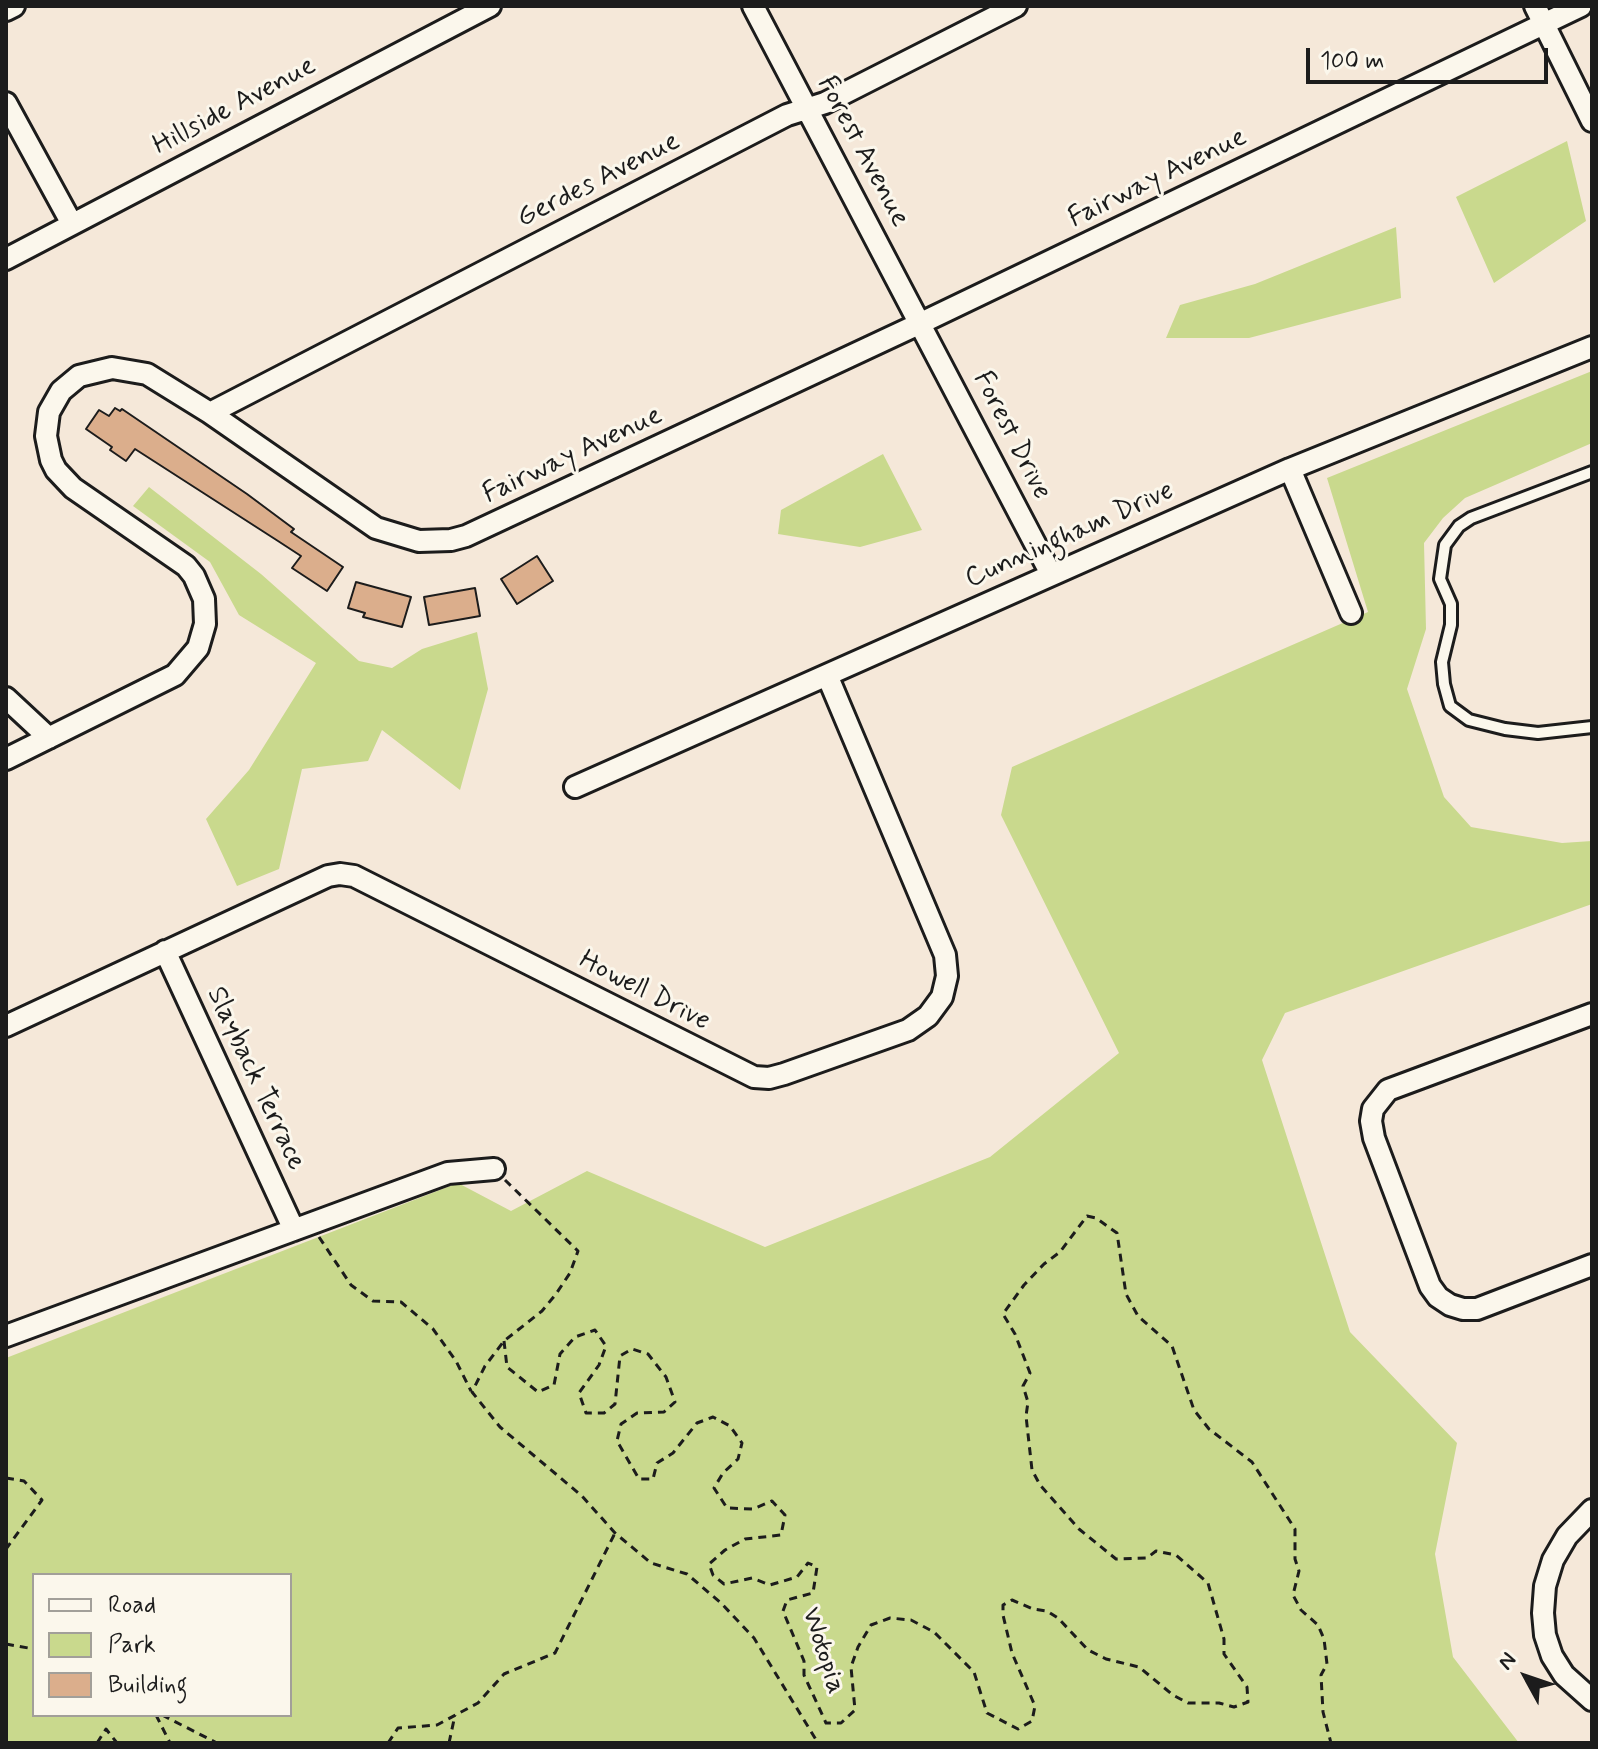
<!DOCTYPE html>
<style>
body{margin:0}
#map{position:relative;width:1598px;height:1749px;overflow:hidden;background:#f5e8d9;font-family:Mynerve,sans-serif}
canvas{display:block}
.frame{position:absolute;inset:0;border:8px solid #1c1c1c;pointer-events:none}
.legend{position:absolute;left:32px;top:1573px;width:260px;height:144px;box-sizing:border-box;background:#fbf7ec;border:2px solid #a29f99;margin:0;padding:10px 14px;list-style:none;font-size:24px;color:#1c1c1c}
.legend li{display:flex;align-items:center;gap:16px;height:40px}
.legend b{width:40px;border:2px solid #a29f99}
.north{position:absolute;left:1486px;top:1637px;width:80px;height:80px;-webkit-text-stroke:6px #fbf7ec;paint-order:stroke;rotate:310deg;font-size:22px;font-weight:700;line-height:32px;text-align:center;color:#1c1c1c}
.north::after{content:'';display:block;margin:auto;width:28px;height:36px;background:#1c1c1c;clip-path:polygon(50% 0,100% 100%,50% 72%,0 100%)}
.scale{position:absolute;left:1306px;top:48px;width:242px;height:36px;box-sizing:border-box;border:4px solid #1c1c1c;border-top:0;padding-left:10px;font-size:24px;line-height:28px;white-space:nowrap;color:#1c1c1c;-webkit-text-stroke:6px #fbf7ec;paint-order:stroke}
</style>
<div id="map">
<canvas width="1598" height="1749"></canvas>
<div class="frame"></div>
<ul class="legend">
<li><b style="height:10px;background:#fbf7ec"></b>Road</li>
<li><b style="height:22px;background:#c9d98d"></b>Park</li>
<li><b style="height:22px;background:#dbae8c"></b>Building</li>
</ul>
<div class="north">N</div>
<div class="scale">100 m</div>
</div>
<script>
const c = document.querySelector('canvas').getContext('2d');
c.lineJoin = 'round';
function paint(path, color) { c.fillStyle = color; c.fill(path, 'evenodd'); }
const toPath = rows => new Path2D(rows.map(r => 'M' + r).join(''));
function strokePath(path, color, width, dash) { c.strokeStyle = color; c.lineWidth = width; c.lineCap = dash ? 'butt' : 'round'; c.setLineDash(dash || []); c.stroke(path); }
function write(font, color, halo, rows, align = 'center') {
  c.font = font + ' Mynerve,sans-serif'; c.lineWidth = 6; c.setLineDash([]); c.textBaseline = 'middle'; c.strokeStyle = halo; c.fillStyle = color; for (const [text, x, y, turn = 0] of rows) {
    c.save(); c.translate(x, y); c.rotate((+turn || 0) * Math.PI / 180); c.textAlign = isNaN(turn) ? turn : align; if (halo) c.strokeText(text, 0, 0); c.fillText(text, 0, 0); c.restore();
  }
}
const green = toPath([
 [1567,141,1586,221,1494,283,1456,197],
 [1396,227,1401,298,1249,338,1166,338,1180,305,1255,284],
 [1592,371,1592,443,1465,498,1443,518,1424,543,1426,629,1407,689,1444,797,1471,827,1562,843,1592,841,1592,904,1285,1013,1262,1060,1350,1332,1457,1443,1435,1554,1453,1657,1519,1743,6,1743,6,1358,458,1183,511,1211,587,1171,765,1247,990,1157,1119,1053,1001,815,1012,767,1368,612,1327,478],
 [34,1575,290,1575,290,1715,34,1715],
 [883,454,922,530,860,547,778,534,781,510],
 [149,487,261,574,359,661,392,668,422,649,477,632,488,689,460,790,382,730,368,761,302,769,279,869,237,886,206,819,249,770,316,663,239,615,210,562,133,506]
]);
const building = toPath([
 [115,408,120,411,122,409,247,494,294,529,291,532,343,567,327,591,292,568,301,556,278,541,135,449,126,461,110,450,112,447,86,429,99,410,109,416,115,408],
 [537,556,553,581,517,604,501,579,537,556],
 [356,582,411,597,402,627,363,617,365,613,348,608,356,582],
 [475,588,480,616,429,625,424,597,475,588]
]);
const path = toPath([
 [505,1180,578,1251,570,1273,556,1294,542,1311,504,1341,485,1366,472,1392,500,1427,582,1496,615,1533,651,1563,687,1574,721,1603,754,1638,818,1743],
 [319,1237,351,1285,373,1301,401,1302,433,1329,456,1361,471,1391],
 [504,1341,507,1367,538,1392,554,1385,560,1354,575,1337,595,1330,606,1346,599,1365,579,1393,586,1413,604,1413,615,1404,620,1356,632,1349,648,1354,666,1377,675,1402,664,1412,637,1413,621,1424,617,1441,639,1479,653,1479,657,1463,673,1453,697,1423,713,1417,730,1426,742,1443,738,1459,723,1473,714,1488,727,1508,753,1509,772,1501,785,1515,781,1535,745,1539,725,1550,709,1564,713,1575,724,1584,752,1578,770,1585,797,1577,808,1563,817,1567,813,1593,787,1600,783,1611,804,1661,804,1675,826,1723,841,1723,855,1710,851,1667,858,1647,871,1625,890,1618,911,1620,934,1632,974,1672,987,1713,1018,1729,1032,1721,1035,1706,1012,1653,1003,1615,1003,1605,1012,1600,1033,1609,1047,1611,1058,1618,1088,1650,1106,1659,1139,1667,1173,1695,1188,1703,1219,1703,1234,1707,1248,1702,1247,1687,1224,1654,1224,1639,1208,1583,1176,1555,1156,1551,1147,1558,1116,1559,1079,1529,1040,1485,1032,1470,1026,1416,1028,1402,1023,1386,1030,1373,1015,1334,1003,1314,1024,1285,1044,1264,1060,1252,1087,1216,1096,1218,1117,1233,1126,1294,1138,1316,1172,1346,1194,1410,1209,1429,1252,1462,1295,1529,1295,1559,1299,1571,1293,1595,1301,1610,1318,1625,1324,1639,1327,1664,1321,1675,1323,1712,1331,1743],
 [6,1478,24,1481,42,1500,6,1549],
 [6,1644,34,1649],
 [156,1715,170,1743],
 [162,1715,217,1743],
 [97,1743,106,1729,117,1743],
 [388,1743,398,1728,437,1725,478,1703,504,1674,555,1653,615,1533],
 [449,1743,455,1715]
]);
const lane = toPath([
 [1592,472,1471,518,1459,526,1445,545,1440,579,1451,604,1451,625,1442,662,1444,684,1450,706,1469,720,1505,729,1538,733,1592,727]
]);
const street = toPath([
 [753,6,1051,574],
 [1535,6,1592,121],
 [6,10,14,6],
 [6,103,72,224],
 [6,259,490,6],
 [210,413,787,115,825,103,1016,6],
 [1290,469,1351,613],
 [6,698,49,738],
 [6,759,175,675,198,648,205,624,204,599,194,576,186,566,73,488,56,470,51,460,46,436,49,412,61,391,79,376,112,368,147,374,210,413,376,528,419,541,451,540,466,536,921,323,1581,6],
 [575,787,1290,469,1592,347],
 [165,951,294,1230],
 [1592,1014,1388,1090,1373,1109,1371,1121,1374,1138,1430,1286,1438,1297,1450,1305,1463,1309,1477,1309,1592,1265],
 [6,1026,328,876,340,874,354,876,754,1077,769,1078,784,1074,908,1030,928,1016,942,997,947,976,945,955,827,675],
 [6,1336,448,1173,494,1169],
 [1592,1510,1567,1536,1553,1560,1545,1586,1543,1613,1545,1635,1552,1656,1564,1675,1592,1700]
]);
const streetNames = [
 ["Hillside Avenue",235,107,-28],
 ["Forest Avenue",862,152,62],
 ["Fairway Avenue",1158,179,-26],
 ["Gerdes Avenue",599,181,-27],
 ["Forest Drive",1011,436,63],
 ["Fairway Avenue",573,456,-25],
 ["Cunningham Drive",1070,536,-24],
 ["Howell Drive",644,992,27],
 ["Slayback Terrace",255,1079,65],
 ["Wotopia",822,1651,72]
];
paint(green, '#c9d98d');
paint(building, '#dbae8c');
strokePath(building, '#1c1c1c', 2);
strokePath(lane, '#1c1c1c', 16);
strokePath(street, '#1c1c1c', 26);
strokePath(path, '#1c1c1c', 3, [8, 6]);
strokePath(lane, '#fbf7ec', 10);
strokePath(street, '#fbf7ec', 20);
write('28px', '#1c1c1c', '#fbf7ec', streetNames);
</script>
